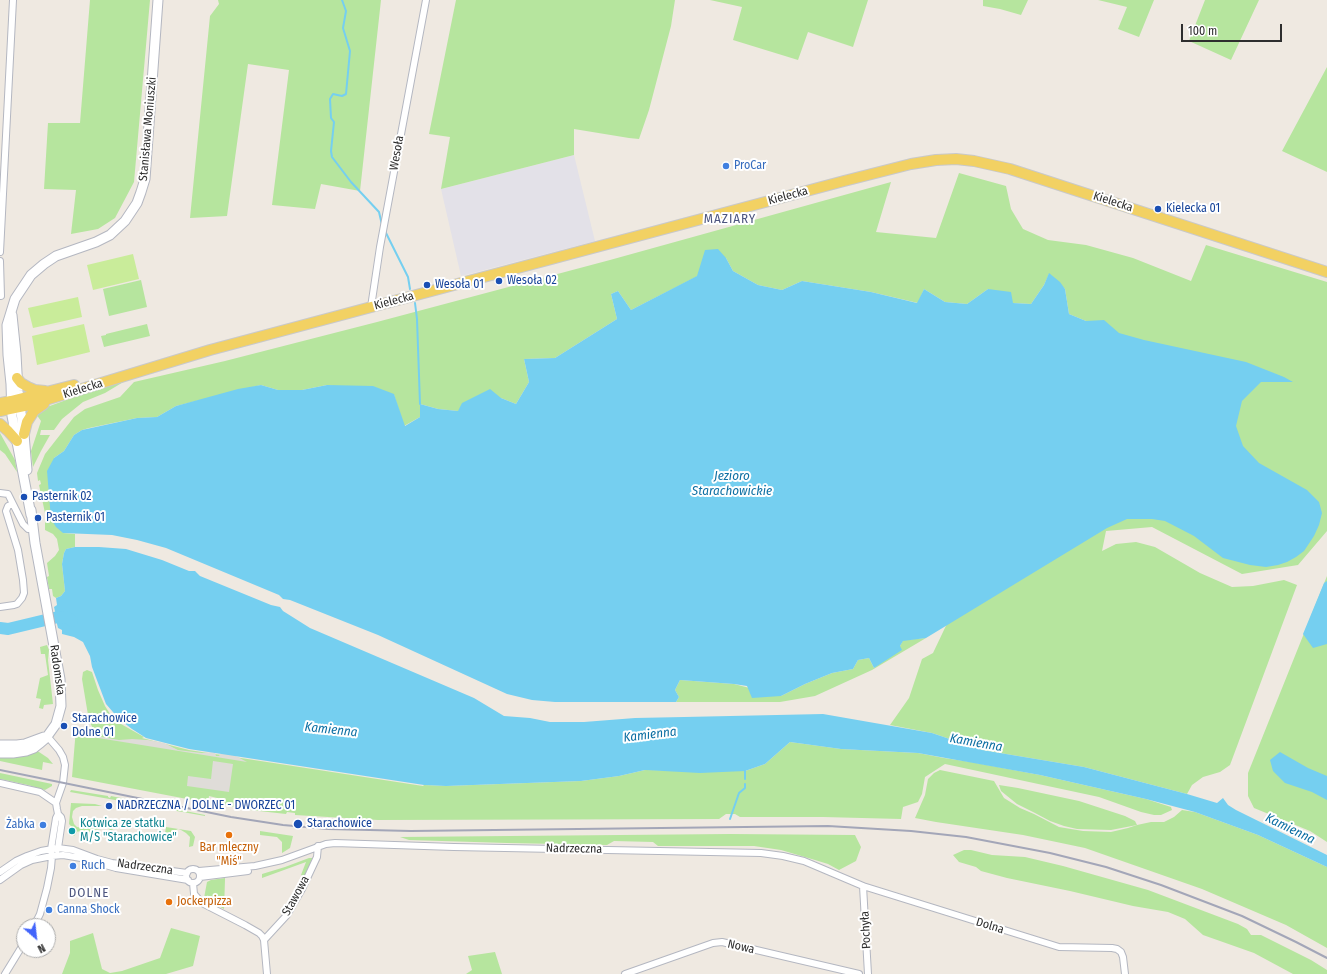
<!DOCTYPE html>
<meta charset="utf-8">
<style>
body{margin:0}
#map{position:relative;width:1327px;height:974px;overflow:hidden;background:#efe9e1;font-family:"Fira Sans Condensed",sans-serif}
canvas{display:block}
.north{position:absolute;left:16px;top:918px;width:40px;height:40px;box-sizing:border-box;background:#fff;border:1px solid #ababab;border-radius:50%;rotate:152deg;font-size:11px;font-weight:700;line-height:16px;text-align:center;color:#2e2e2e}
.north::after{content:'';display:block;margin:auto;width:14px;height:18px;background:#4264fb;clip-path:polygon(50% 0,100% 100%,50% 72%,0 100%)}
.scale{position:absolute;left:1181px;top:24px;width:101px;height:18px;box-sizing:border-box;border:2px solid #2e2e2e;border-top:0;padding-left:5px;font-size:12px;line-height:14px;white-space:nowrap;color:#2e2e2e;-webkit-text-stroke:3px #fff;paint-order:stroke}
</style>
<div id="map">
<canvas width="1327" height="974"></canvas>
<div class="north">N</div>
<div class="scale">100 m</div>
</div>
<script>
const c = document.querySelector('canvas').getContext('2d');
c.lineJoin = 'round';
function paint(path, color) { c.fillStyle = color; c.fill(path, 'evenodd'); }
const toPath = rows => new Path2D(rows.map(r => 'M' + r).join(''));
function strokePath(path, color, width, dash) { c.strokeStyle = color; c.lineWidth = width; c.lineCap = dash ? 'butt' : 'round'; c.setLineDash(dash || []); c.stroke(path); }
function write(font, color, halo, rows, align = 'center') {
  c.font = font + ' "Fira Sans Condensed",sans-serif'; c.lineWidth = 4; c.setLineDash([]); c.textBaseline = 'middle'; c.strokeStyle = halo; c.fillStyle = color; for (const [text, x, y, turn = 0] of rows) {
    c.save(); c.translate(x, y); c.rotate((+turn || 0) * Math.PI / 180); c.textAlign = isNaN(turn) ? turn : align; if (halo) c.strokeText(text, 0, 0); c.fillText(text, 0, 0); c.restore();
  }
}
const industrial = toPath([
 [574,155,595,241,461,276,441,189]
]);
const green = toPath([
 [90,0,150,0,134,182,115,218,98,229,71,234,76,190,44,189,48,123,80,123],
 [218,0,381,0,360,191,321,184,315,209,272,205,289,70,248,64,227,216,190,218,210,16,219,4],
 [456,0,675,0,671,26,649,110,639,139,629,138,574,129,574,155,441,189,450,137,429,134],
 [710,0,868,0,853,47,808,32,798,60,733,40,742,7],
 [983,0,1028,0,1021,15,1000,9,983,6],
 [1098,0,1154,0,1139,37,1118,29,1127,7],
 [1205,0,1259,0,1231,60,1189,41],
 [1327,67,1327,172,1282,151],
 [959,173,1006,186,1011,209,1023,229,1048,240,1086,245,1133,258,1191,281,1206,245,1327,282,1327,531,1298,565,1242,574,1152,527,1106,531,1102,551,1116,544,1136,542,1155,547,1200,573,1232,587,1253,586,1284,580,1297,585,1230,765,1220,772,1203,777,1192,785,1187,794,1084,767,982,750,932,733,890,725,909,698,922,659,933,653,1091,321,1086,321,1069,314,1065,289,1049,274,1044,285,1031,304,1013,303,988,289,967,304,945,302,924,289,918,303,871,292,802,281,782,290,758,285,733,271,726,258,698,276,631,310,618,291,611,294,617,319,555,358,524,359,529,382,516,404,501,398,458,411,438,409,420,404,420,417,404,426,394,395,327,385,302,390,278,390,261,385,176,406,157,417,137,418,89,428,82,430,74,435,64,451,54,458,63,533,75,534,75,547,66,549,64,553,62,564,65,591,61,596,56,598,53,596,52,589,49,589,47,577,49,576,47,563,55,556,59,550,57,539,53,534,45,530,45,513,39,485,41,484,40,480,38,481,37,473,45,454,74,417,85,409,120,397,134,382,225,361,377,322,610,260,891,182,876,232,936,238],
 [141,280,147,307,109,316,103,289],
 [147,324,150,336,104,347,101,336,106,335,106,334],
 [135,375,105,393,83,402,62,419,54,430,41,430,40,435,50,435,41,451,33,467,31,451,41,421,36,414,47,407],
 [0,433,15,460,17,472,5,454,0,450],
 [1327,576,1327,842,1310,831,1254,808,1248,796,1248,773],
 [926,638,872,670,815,696,780,702,676,702,679,697,675,690,680,680,734,684,781,696,805,684,832,673,853,669,858,660,869,658,874,668,900,646,903,640],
 [47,645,49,650,48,660,53,704,44,705,43,709,39,708,41,699,36,698,40,678,48,675,45,654,41,654,40,647],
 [87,670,92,672,98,690,105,706,112,717,121,724,144,737,142,738,189,750,423,786,424,785,446,786,581,781,619,776,645,770,745,771,765,764,790,742,841,749,918,753,944,758,971,762,1040,775,1146,799,1171,807,1172,810,1161,815,1154,815,1141,812,1099,797,945,764,925,777,922,794,918,802,903,807,901,819,823,817,740,817,735,814,726,814,719,819,378,820,295,815,295,813,287,812,286,814,250,810,250,808,242,806,242,809,229,806,228,805,217,803,217,798,209,796,208,803,72,777,76,728,94,730,89,721,82,679,83,672],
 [36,750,48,758,53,764,43,762,42,770,0,761,0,756],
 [940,770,994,781,1004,798,1020,808,1034,814,1059,827,1083,831,1111,832,1128,828,1137,825,1111,830,1077,829,1064,826,1050,821,1035,813,1017,804,1001,791,999,785,1018,788,1079,801,1125,816,1135,821,1137,825,1151,822,1164,822,1174,817,1182,810,1195,812,1258,835,1327,867,1327,948,1286,925,1202,889,1085,848,1023,835,936,822,915,818,925,795,928,779,934,773],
 [0,773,52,784,52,786,45,790,28,785,5,780,0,779],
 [71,790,108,796,108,797,110,798,111,796,205,815,205,816,70,792],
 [71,803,95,804,102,806,82,806,76,808,73,811,72,817,74,824,77,827,84,828,99,820,104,819,110,822,108,824,113,829,111,831,107,827,102,829,93,830,83,836,78,831,74,836,68,829,73,833,75,830,69,824],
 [166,827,191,831,195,837,193,846,189,847,190,837,186,833,181,830,178,829,172,832,168,837,167,841,164,840],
 [260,831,293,836,290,848,282,853,282,842,277,837,260,835],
 [730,834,855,835,861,847,856,861,839,870,828,864,815,860,781,850,754,846,658,846,653,842,614,841,607,845,507,843,409,840,400,837],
 [964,850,971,850,992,855,1025,857,1063,866,1148,890,1238,924,1247,929,1251,935,1261,935,1311,960,1327,970,1327,974,1293,974,1254,953,1203,935,1185,919,1168,912,1133,906,1070,891,1007,878,981,871,976,867,959,862,953,855],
 [309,858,312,858,312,859,305,877,301,875,306,862,262,878,262,874,285,867],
 [225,878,225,880,224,909,204,898,207,882,211,880],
 [171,928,200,936,193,966,166,974,62,974,70,953,70,941,93,933,102,969,110,973,122,971,160,958],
 [495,952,502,974,466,974,472,970,468,956]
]);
const pitch = toPath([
 [133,254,139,279,93,290,87,265],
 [78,297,82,317,33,328,28,308],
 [84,324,90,352,37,365,32,336]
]);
const plaza = toPath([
 [92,737,102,737,119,740,132,739,148,740,164,743,178,750,202,753,215,752,216,756,219,756,221,753,234,755,247,762],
 [213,761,233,764,229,792,187,786,188,776,211,779]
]);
const water = toPath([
 [718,249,726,258,733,271,758,285,782,290,802,281,871,292,917,303,924,289,945,302,967,304,988,289,1011,292,1013,303,1031,304,1044,285,1049,273,1060,282,1065,289,1069,314,1086,321,1104,320,1119,333,1144,340,1246,362,1284,377,1293,382,1261,382,1242,401,1236,426,1243,446,1259,463,1307,490,1319,502,1322,513,1319,525,1314,536,1304,551,1296,557,1287,562,1278,565,1266,567,1250,565,1223,558,1194,536,1165,521,1152,519,1127,519,1107,528,926,638,903,641,900,646,902,650,874,668,869,658,858,660,853,669,832,673,805,684,781,696,752,698,747,686,734,684,680,680,675,690,679,697,676,702,555,702,532,700,507,694,378,635,290,600,283,599,279,595,166,548,137,540,112,535,63,533,56,527,51,519,47,471,54,458,64,451,74,435,82,430,137,418,157,417,176,406,238,389,261,385,278,390,302,390,327,385,373,386,394,394,405,426,420,417,420,404,438,409,458,411,462,403,490,389,501,398,516,404,529,382,524,359,555,358,617,319,611,294,618,291,631,310,697,276,705,250],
 [75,547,99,547,126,549,162,560,189,571,195,571,200,576,271,605,280,607,283,611,310,628,474,698,504,716,530,718,550,722,584,722,635,718,684,717,823,714,932,733,982,750,1084,767,1187,794,1217,803,1223,798,1228,805,1236,810,1327,855,1327,867,1258,835,1195,812,1146,799,1040,775,918,753,841,749,790,742,765,764,745,771,700,773,645,770,619,776,581,781,446,786,424,785,189,749,146,738,132,729,119,719,106,704,92,667,90,656,83,642,74,637,62,634,62,630,58,628,56,620,58,617,56,616,54,607,57,605,56,598,61,596,65,591,62,564,64,553,66,549],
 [1327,581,1327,644,1313,648,1303,634,1324,583],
 [1280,752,1308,768,1327,776,1327,800,1312,792,1285,783,1273,771,1270,760]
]);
const stream = toPath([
 [342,0,346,11,343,28,350,51,346,94,342,96,333,94,330,99,331,118,334,122,331,151,332,157,351,182,379,212,382,225],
 [385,231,408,277,410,289],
 [415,303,417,319,420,404],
 [745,779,745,771],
 [730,819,739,793,745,788,745,784]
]);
const river = toPath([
 [0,628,8,629,58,617,68,618,72,621]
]);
const street = toPath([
 [0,252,13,0],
 [0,261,1,296],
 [371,307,380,247,426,0],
 [0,493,8,494,23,524,28,529,33,529],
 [0,607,14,605,17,604,22,598,24,593,23,580,18,550,6,511,8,506,13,504],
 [47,736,59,750,63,757,65,765,63,783,56,803,57,809,58,814,61,817,62,821,58,848,57,850],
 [0,783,40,792,56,803],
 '186 876a7 7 0 1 1 14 0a7 7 0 1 1-14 0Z',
 [199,871,255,866,282,860,326,844,335,843,454,847,761,853,783,856,804,861,863,886,1059,947,1112,948,1117,949,1121,952,1123,957,1125,974],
 [0,872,16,861,27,856,41,851,58,848,73,850,97,859,112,863,187,873],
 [200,877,248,871],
 [0,880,21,865,32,860,52,856,63,855,81,858,116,868,188,880],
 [193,883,194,894,202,903,245,925,259,933,262,936,264,940,267,974],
 [863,886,868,974],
 [34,926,40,914,47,888,51,868,52,856,51,849,56,818,58,814],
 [264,940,287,915,302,889,317,857,318,846],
 [5,974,24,943],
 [625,974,713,943,722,942,859,974]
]);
const secondary = toPath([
 [12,315,16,354,18,391,24,434,27,470],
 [31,515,12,416,11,384,8,355,7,325,15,299,31,275,44,264,56,256,96,242,110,235,125,221,137,203,141,192,145,179,158,0],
 [0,745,17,745,25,744,44,737],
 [0,753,13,753,26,751,34,748,39,744,46,738,56,724,61,706,60,679,35,543,31,510]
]);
const primary = toPath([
 [17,378,21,383,28,387,35,390,45,391],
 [0,403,11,401,74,385],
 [0,411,29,405,210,350,844,181,911,164,936,160,956,159,974,161,1010,169,1327,272],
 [0,424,8,431,17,441],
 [24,434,27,422,34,411,44,404]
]);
const rail = toPath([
 [0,770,231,817,283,825,328,829,411,831,828,826,911,831,966,837,1050,853,1106,867,1161,885,1242,916,1296,942,1327,958]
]);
const markers = [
 [726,166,4,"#3f7fe0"],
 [1158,209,4,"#1a4fb4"],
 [499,281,4,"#1a4fb4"],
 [427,285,4,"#1a4fb4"],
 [24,497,4,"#1a4fb4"],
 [38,518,4,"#1a4fb4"],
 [64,726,4,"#1a4fb4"],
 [109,806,4,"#1a4fb4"],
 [298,824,5,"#1a4fb4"],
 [43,825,4,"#3f7fe0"],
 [72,831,4,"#0f9aa8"],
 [229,835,4,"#e8710a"],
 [73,866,4,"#3f7fe0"],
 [169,902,4,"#e8710a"],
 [49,910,4,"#3f7fe0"]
];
const streetNames = [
 ["Stanisława Moniuszki",148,129,-85],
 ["Wesoła",397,153,-80],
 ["Kielecka",788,196,-15],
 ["Kielecka",1113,202,18],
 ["Kielecka",394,301,-15],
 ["Kielecka",83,389,-17],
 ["Radomska",57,670,82],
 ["Nadrzeczna",574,849,1],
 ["Nadrzeczna",145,867,8],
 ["Stawowa",296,896,-61],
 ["Dolna",990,926,17],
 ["Pochyła",866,930,-93],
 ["Nowa",741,947,13]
];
const shopNames = [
 ["ProCar",734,166],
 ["Żabka",35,825,"right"],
 ["Ruch",81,866],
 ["Canna Shock",57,910]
];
const transitNames = [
 ["Kielecka 01",1166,209],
 ["Wesoła 02",507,281],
 ["Wesoła 01",435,285],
 ["Pasternik 02",32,497],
 ["Pasternik 01",46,518],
 ["Starachowice",72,719],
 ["Dolne 01",72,733],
 ["NADRZECZNA / DOLNE - DWORZEC 01",117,806],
 ["Starachowice",307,824]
];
const cultureNames = [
 ["Kotwica ze statku",80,824],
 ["M/S \"Starachowice\"",80,838]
];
const foodNames = [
 ["Bar mleczny",229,848],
 ["\"Miś\"",229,862],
 ["Jockerpizza",177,902,"left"]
];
const neighbourhoodNames = [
 ["MAZIARY",730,219],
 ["DOLNE",89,893]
];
const waterNames = [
 ["Jezioro",732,476],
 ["Starachowickie",732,491],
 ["Kamienna",331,730,6],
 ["Kamienna",650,735,-7],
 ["Kamienna",976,743,10],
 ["Kamienna",1290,829,26]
];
paint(industrial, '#e3e1e8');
paint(green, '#b6e59e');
paint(pitch, '#c9ec9a');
paint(plaza, '#dfdcd8');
paint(water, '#75cff0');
strokePath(stream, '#75cff0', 2);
strokePath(river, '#75cff0', 12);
strokePath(street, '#b4b7c1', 8);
strokePath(secondary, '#b4b7c1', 11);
strokePath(primary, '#c9c9c9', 12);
strokePath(street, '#fff', 6);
strokePath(secondary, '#fff', 9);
strokePath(primary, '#f2d163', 10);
strokePath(rail, '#a3a6b8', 2);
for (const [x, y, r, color] of markers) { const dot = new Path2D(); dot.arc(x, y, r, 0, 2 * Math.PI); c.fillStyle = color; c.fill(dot); strokePath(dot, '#fff', 1.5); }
write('12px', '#2e2e2e', '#fff', streetNames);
write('12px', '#366cbe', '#fff', shopNames, 'left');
write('12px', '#164399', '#fff', transitNames, 'left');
write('12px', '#0d838f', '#fff', cultureNames, 'left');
write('12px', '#c56008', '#fff', foodNames);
c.letterSpacing = '1px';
write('13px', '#4d5680', '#fff', neighbourhoodNames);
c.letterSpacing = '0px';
write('italic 13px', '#0d6fa3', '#fff', waterNames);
</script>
